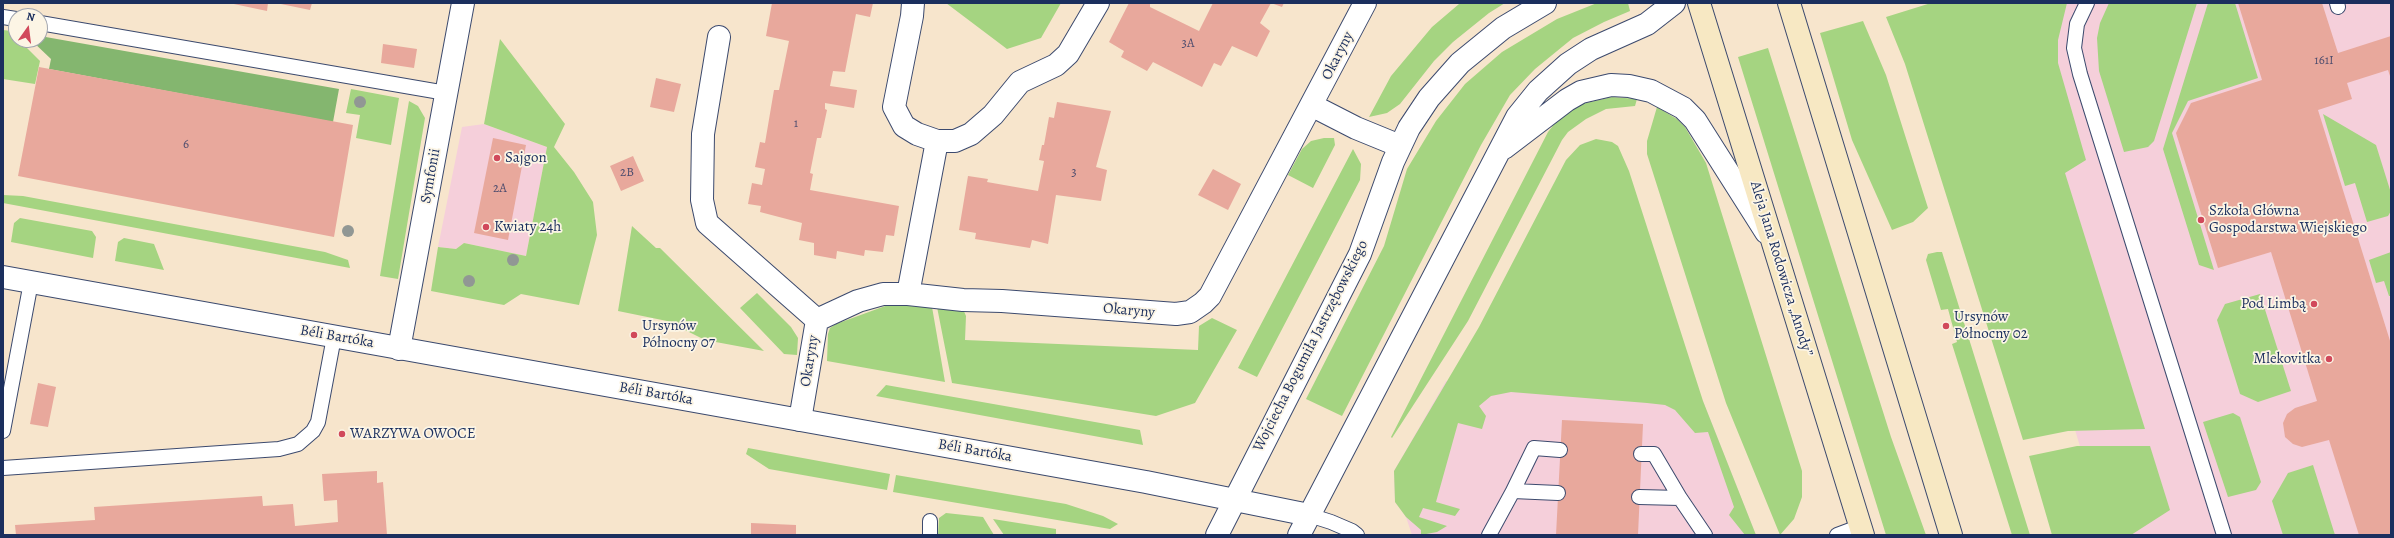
<!DOCTYPE html>
<meta charset="utf-8">
<style>
body{margin:0}
#map{position:relative;width:2394px;height:538px;overflow:hidden;background:#f7e5cc;font-family:Alegreya,serif}
canvas{display:block}
.frame{position:absolute;inset:0;border:4px solid #1b2f5e;pointer-events:none}
.north{position:absolute;left:8px;top:8px;width:40px;height:40px;box-sizing:border-box;background:#fcf5e5;border:1px solid #a2a6af;border-radius:50%;rotate:14deg;font-size:11px;font-weight:700;line-height:16px;text-align:center;color:#1b2f5e}
.north::after{content:'';display:block;margin:auto;width:14px;height:18px;background:#d1495b;clip-path:polygon(50% 0,100% 100%,50% 72%,0 100%)}
</style>
<div id="map">
<canvas width="2394" height="538"></canvas>
<div class="frame"></div>
<div class="north">N</div>
</div>
<script>
const c = document.querySelector('canvas').getContext('2d');
c.lineJoin = 'round';
function paint(path, color) { c.fillStyle = color; c.fill(path, 'evenodd'); }
const toPath = rows => new Path2D(rows.map(r => 'M' + r).join(''));
function strokePath(path, color, width, dash) { c.strokeStyle = color; c.lineWidth = width; c.lineCap = dash ? 'butt' : 'round'; c.setLineDash(dash || []); c.stroke(path); }
function write(font, color, halo, rows, align = 'center') {
  c.font = font + ' Alegreya,serif'; c.lineWidth = 3.5; c.setLineDash([]); c.textBaseline = 'middle'; c.strokeStyle = halo; c.fillStyle = color; for (const [text, x, y, turn = 0] of rows) {
    c.save(); c.translate(x, y); c.rotate((+turn || 0) * Math.PI / 180); c.textAlign = isNaN(turn) ? turn : align; if (halo) c.strokeText(text, 0, 0); c.fillText(text, 0, 0); c.restore();
  }
}
const built = toPath([
 [1945,3,2391,3,2391,535,2107,535],
 [484,124,547,147,526,256,464,243,456,249,438,247,462,127],
 [1446,381,1703,401,1756,535,1412,535,1406,517,1395,502,1394,471]
]);
const green = toPath([
 [946,3,1061,3,1041,38,1007,49],
 [1505,3,1489,13,1453,42,1434,61,1400,104,1387,113,1369,117,1391,76,1432,27,1459,4],
 [1597,3,1628,3,1630,11,1604,22,1573,38,1535,69,1510,95,1481,145,1342,416,1306,399,1384,246,1407,169,1436,121,1465,84,1502,52,1557,19],
 [1931,3,2067,3,2058,40,2058,63,2086,160,2065,173,2145,429,2068,431,2023,440,1905,64,1886,17],
 [2109,3,2197,3,2154,141,2148,147,2124,152,2099,71,2097,38,2100,23],
 [2208,3,2235,3,2258,78,2188,101,2172,133,2214,270,2199,265,2163,149],
 [1863,21,1886,75,1928,208,1913,222,1892,230,1852,140,1820,33],
 [3,30,11,31,16,37,16,40,19,40,40,61,35,84,3,79],
 [500,39,565,124,554,147,574,172,593,202,597,235,579,305,521,294,504,305,431,291,438,247,456,249,464,243,526,256,547,147,484,124],
 [1768,48,1891,437,1926,535,1886,535,1738,57],
 [351,89,399,98,391,145,356,138,360,115,346,113],
 [1612,97,1637,99,1635,106,1606,109,1586,119,1568,132,1562,140,1468,321,1392,438,1391,437,1548,132,1559,118,1582,104],
 [409,101,418,106,425,118,398,279,380,276],
 [1657,107,1677,119,1685,127,1706,163,1802,471,1802,497,1794,519,1780,535,1726,403,1647,154,1647,141],
 [2323,114,2376,145,2391,193,2391,211,2388,216,2367,222,2355,183,2345,186],
 [1324,138,1334,138,1335,145,1313,188,1288,175,1302,149,1311,141],
 [1596,139,1612,142,1618,146,1629,171,1703,401,1756,535,1745,535,1729,515,1734,507,1708,432,1695,433,1675,410,1665,405,1647,403,1511,392,1491,396,1479,406,1486,416,1482,429,1458,423,1436,502,1460,509,1455,516,1423,508,1419,517,1447,526,1437,532,1421,535,1421,530,1406,517,1395,502,1394,471,1479,327,1566,160,1580,145],
 [1353,149,1361,164,1360,180,1257,377,1238,368],
 [3,195,23,196,325,252,348,260,350,268,3,203],
 [20,218,92,231,96,237,93,258,11,242,14,223],
 [632,226,656,248,660,248,764,351,705,340,667,321,618,311],
 [124,238,154,244,164,270,115,261,118,242],
 [1937,252,1942,252,2030,535,2012,535,1952,344,1957,342,1948,309,1941,310,1926,260,1928,254],
 [2391,252,2391,296,2389,296,2384,281,2376,283,2369,260],
 [757,293,791,327,798,338,797,355,784,354,740,308],
 [2260,294,2291,391,2258,402,2240,394,2217,320,2225,304],
 [888,305,932,307,945,382,827,361,828,334,830,328,836,324],
 [937,307,963,309,966,316,965,340,1198,350,1199,326,1212,318,1237,330,1195,403,1156,416,952,383],
 [886,385,1140,430,1143,445,876,396],
 [2233,413,2240,417,2261,482,2256,490,2228,497,2203,422],
 [2077,446,2150,446,2170,510,2131,535,2052,535,2029,456],
 [748,448,890,474,887,490,769,469,746,454],
 [2313,465,2335,535,2283,535,2272,501,2288,473],
 [896,475,1066,504,1103,516,1118,524,1110,529,893,492],
 [946,513,983,517,994,535,938,535,939,518],
 [993,519,1056,529,1056,535,1004,535]
]);
const forest = toPath([
 [40,36,339,89,333,122,49,69,51,59,31,40,40,40]
]);
const building = toPath([
 [229,3,268,3,267,11],
 [276,3,312,3,310,10],
 [772,3,873,3,870,17,856,14,845,72,833,71,830,86,857,90,854,108,825,103,825,109,827,110,821,138,817,138,810,173,813,174,810,190,899,206,894,236,886,235,883,252,865,250,864,256,837,251,836,259,814,255,814,243,799,240,802,223,760,212,761,206,748,204,752,183,762,185,765,169,755,167,760,142,765,143,774,90,779,90,789,41,766,36],
 [1129,3,1150,3,1150,7,1199,31,1213,3,1284,3,1282,7,1271,3,1260,23,1270,31,1257,57,1232,46,1221,66,1214,63,1202,87,1153,62,1147,71,1121,57,1124,51,1109,42],
 [2238,3,2322,3,2338,53,2391,36,2391,79,2388,70,2347,83,2352,99,2318,110,2391,344,2391,535,2359,535,2329,440,2302,447,2293,444,2285,437,2283,423,2287,414,2295,408,2317,401,2271,252,2218,268,2176,133,2191,103,2262,80],
 [383,44,417,49,414,68,381,63],
 [39,67,353,125,334,237,18,176],
 [656,78,681,84,674,112,650,107],
 [1057,102,1111,111,1096,167,1107,170,1101,201,1056,195,1048,244,1032,240,1030,248,975,239,976,233,959,230,968,176,988,179,987,182,1038,191,1044,161,1039,160,1042,145,1044,145,1049,117,1054,118],
 [493,138,526,145,508,240,474,233],
 [633,156,644,181,621,191,610,166],
 [1213,169,1241,184,1228,210,1198,195],
 [38,383,56,387,48,427,30,424],
 [1562,420,1643,424,1638,535,1556,535],
 [377,471,377,483,383,482,387,535,16,535,15,525,95,520,94,507,262,496,263,506,293,504,295,526,338,522,337,500,324,501,322,474],
 [751,523,796,525,796,535,751,535]
]);
const service = toPath([
 [2087,3,2077,24,2074,48,2080,74,2224,535],
 [2337,3,2338,7],
 [3,17,16,19],
 [40,23,446,93],
 [3,431,31,282],
 [1641,454,1654,454,1680,498],
 [3,468,279,449,298,444,313,431,318,422,334,337],
 [1513,491,1534,448,1560,450],
 [1639,497,1680,498,1705,535],
 [1309,515,1331,522,1352,531,1357,535],
 [930,535,930,521],
 [1489,535,1513,491,1558,493],
 [1837,535,1861,526]
]);
const minor = toPath([
 [719,37,703,134,702,200,707,223,817,320],
 [1313,106,1356,128,1400,146],
 [937,141,955,141,971,134,993,115,1020,82,1056,65,1068,54,1098,3],
 [908,294,937,141,917,134,904,126,894,107,912,16,913,3],
 [399,349,463,3],
 [800,420,817,320,858,301,883,294,908,294,963,300,1002,301,1176,314,1190,312,1203,303,1210,296,1365,3]
]);
const tertiary = toPath([
 [1504,148,1567,100,1581,92,1611,85,1629,86,1651,91,1683,108,1695,120,1766,232],
 [3,277,1146,482,1309,515],
 [1217,535,1360,254,1393,162,1409,128,1429,98,1460,63,1503,28,1545,3],
 [1299,535,1517,117,1538,91,1568,64,1591,49,1647,24,1674,3]
]);
const secondary = toPath([
 [1699,3,1863,535],
 [1789,3,1951,535]
]);
const trees = [
 [360,102],
 [348,231],
 [513,260],
 [469,281]
];
const markers = [
 [497,158,4,"#d1495b"],
 [2201,220,4,"#d1495b"],
 [486,227,4,"#d1495b"],
 [2314,304,4,"#d1495b"],
 [1946,326,4,"#d1495b"],
 [634,335,4,"#d1495b"],
 [2329,359,4,"#d1495b"],
 [342,434,4,"#d1495b"]
];
const numberNames = [
 ["3A",1188,44],
 ["161I",2324,61],
 ["1",796,124],
 ["6",186,145],
 ["2B",627,173],
 ["3",1074,173],
 ["2A",500,189]
];
const streetNames = [
 ["Okaryny",1338,56,-63],
 ["Symfonii",431,176,-80],
 ["Aleja Jana Rodowicza „Anody”",1781,269,73],
 ["Okaryny",1129,311,5],
 ["Béli Bartóka",337,337,10],
 ["Wojciecha Bogumiła Jastrzębowskiego",1311,346,-63],
 ["Okaryny",810,361,-81],
 ["Béli Bartóka",656,394,10],
 ["Béli Bartóka",975,451,10]
];
const poiNames = [
 ["Sajgon",505,158],
 ["Szkoła Główna",2209,211],
 ["Gospodarstwa Wiejskiego",2209,228],
 ["Kwiaty 24h",494,227],
 ["Pod Limbą",2306,304,"right"],
 ["Ursynów",1954,317],
 ["Północny 02",1954,334],
 ["Ursynów",642,326],
 ["Północny 07",642,343],
 ["Mlekovitka",2321,359,"right"],
 ["WARZYWA OWOCE",350,434]
];
paint(built, '#f5cfda');
paint(green, '#a5d481');
paint(forest, '#84b66f');
paint(building, '#e8a89c');
strokePath(service, '#3c4a6e', 16);
strokePath(minor, '#3c4a6e', 24);
strokePath(tertiary, '#3c4a6e', 24);
strokePath(secondary, '#3c4a6e', 24);
strokePath(service, '#fff', 14);
strokePath(minor, '#fff', 22);
strokePath(tertiary, '#fff', 22);
strokePath(secondary, '#f7e8c3', 22);
c.fillStyle = '#919794';
for (const [x, y] of trees) { c.beginPath(); c.arc(x, y, 6, 0, 2 * Math.PI); c.fill(); }
for (const [x, y, r, color] of markers) { const dot = new Path2D(); dot.arc(x, y, r, 0, 2 * Math.PI); c.fillStyle = color; c.fill(dot); strokePath(dot, '#fcf5e5', 1.5); }
write('13px', '#4e4d6e', null, numberNames);
write('15px', '#1b2f5e', '#fcf5e5', streetNames);
write('15px', '#1b2f5e', '#fcf5e5', poiNames, 'left');
</script>
